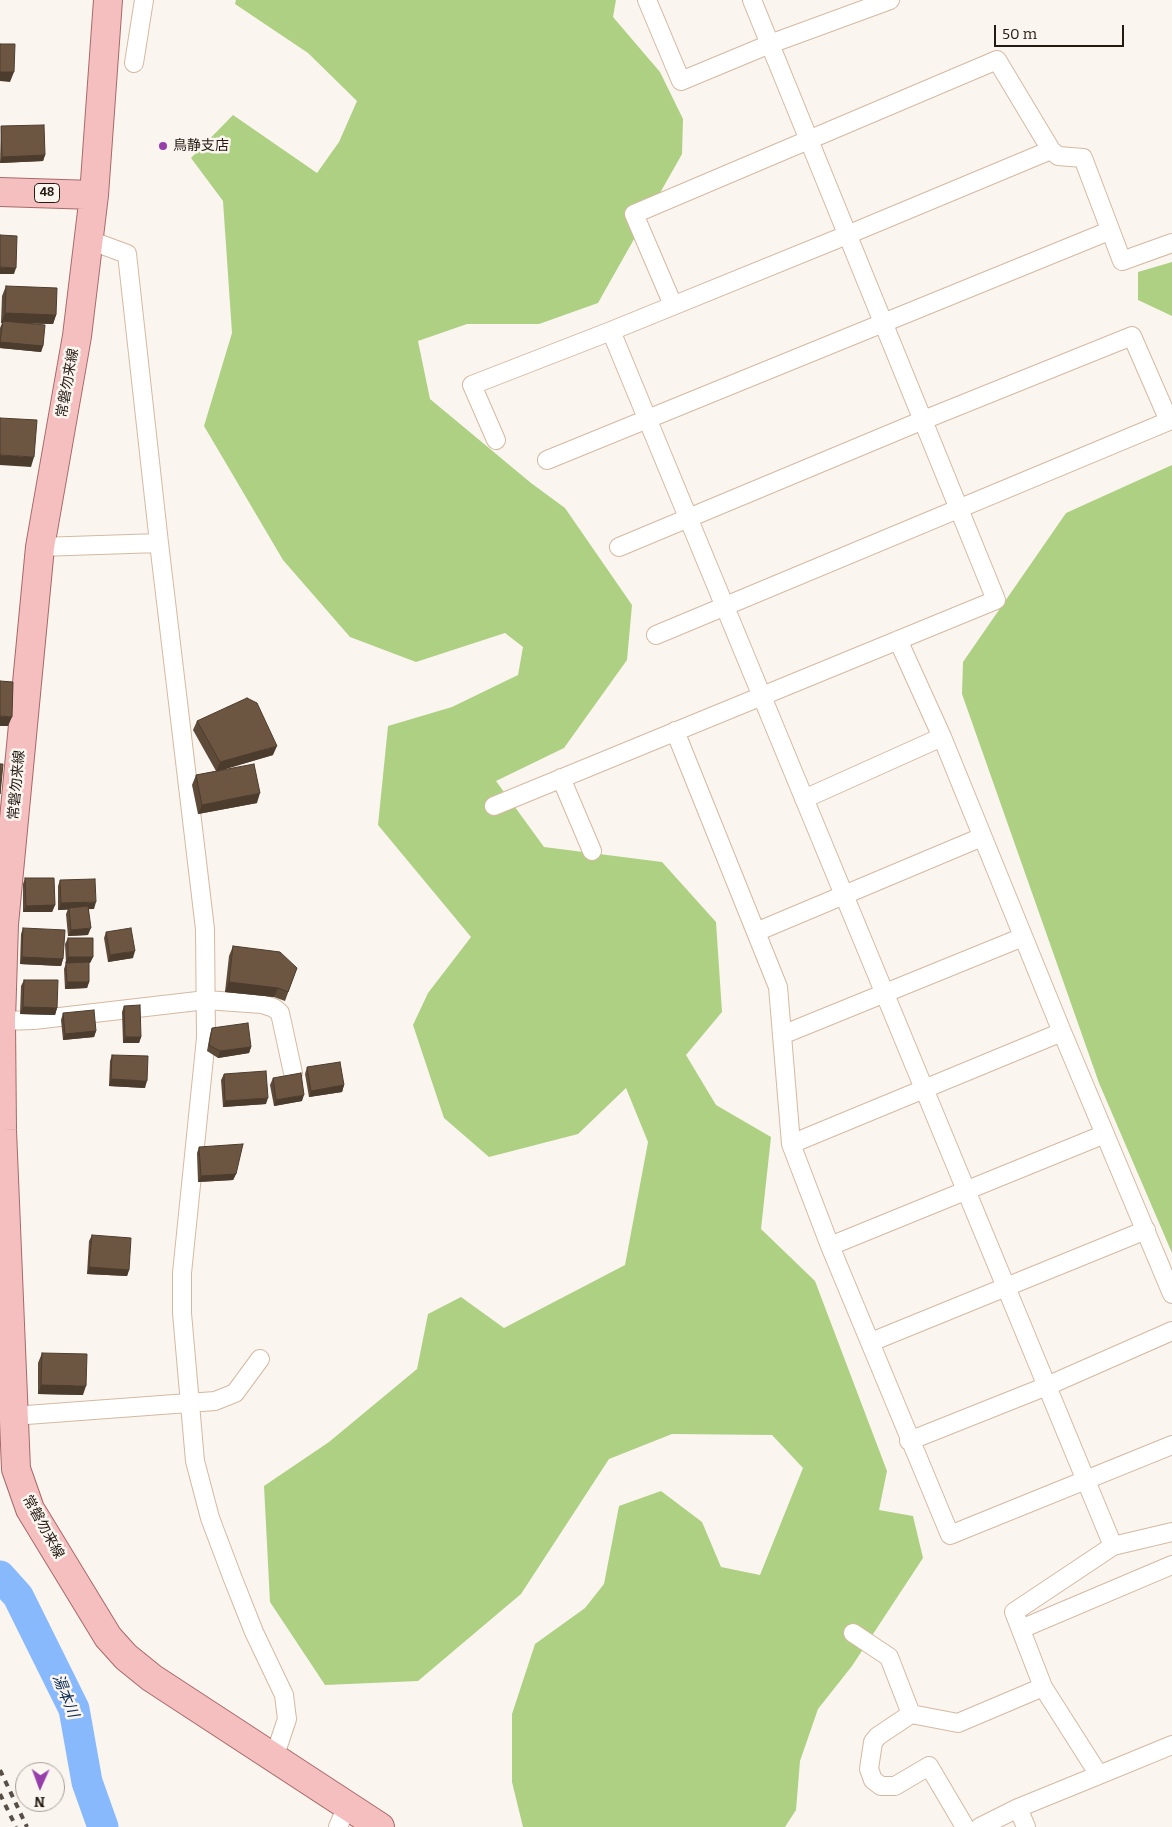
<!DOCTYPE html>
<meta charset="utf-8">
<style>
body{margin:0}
#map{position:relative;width:1172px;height:1827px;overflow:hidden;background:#fbf5f0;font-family:Bitter,serif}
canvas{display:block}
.north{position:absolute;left:15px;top:1762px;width:50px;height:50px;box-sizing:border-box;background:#fbf5f0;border:1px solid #a59d97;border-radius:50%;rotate:182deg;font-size:14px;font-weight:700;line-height:20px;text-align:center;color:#231a11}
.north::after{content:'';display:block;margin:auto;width:18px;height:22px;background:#963eaa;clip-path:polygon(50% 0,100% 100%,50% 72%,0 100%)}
.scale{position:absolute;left:994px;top:25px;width:130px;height:22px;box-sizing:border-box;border:2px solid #231a11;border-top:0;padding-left:6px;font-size:15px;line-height:18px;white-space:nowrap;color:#231a11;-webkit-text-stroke:4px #fbf5f0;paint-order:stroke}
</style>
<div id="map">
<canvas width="1172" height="1827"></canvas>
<div class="north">N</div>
<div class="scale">50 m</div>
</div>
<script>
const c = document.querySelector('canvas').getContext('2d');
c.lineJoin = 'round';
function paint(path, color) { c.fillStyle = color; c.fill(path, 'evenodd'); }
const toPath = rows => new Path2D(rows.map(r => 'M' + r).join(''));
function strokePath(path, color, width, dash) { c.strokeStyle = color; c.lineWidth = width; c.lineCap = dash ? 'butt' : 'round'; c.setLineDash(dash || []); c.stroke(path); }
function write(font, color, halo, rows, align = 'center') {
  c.font = font + ' Bitter,"Noto Sans JP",serif'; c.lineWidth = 5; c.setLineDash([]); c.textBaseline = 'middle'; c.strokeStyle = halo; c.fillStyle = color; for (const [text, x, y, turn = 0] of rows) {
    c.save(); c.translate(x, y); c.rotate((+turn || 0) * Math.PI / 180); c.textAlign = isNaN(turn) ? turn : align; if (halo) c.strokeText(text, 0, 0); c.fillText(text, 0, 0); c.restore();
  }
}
const forest = toPath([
 [236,0,616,0,613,17,660,72,683,119,682,154,598,303,539,324,467,324,418,341,430,399,531,483,565,508,632,605,627,660,564,748,496,781,544,847,662,862,716,922,722,1012,686,1055,716,1105,771,1137,761,1229,815,1281,887,1471,879,1510,913,1516,923,1558,852,1666,818,1709,800,1761,796,1810,785,1827,523,1827,512,1782,512,1714,535,1644,585,1608,604,1584,619,1506,661,1491,702,1522,721,1567,760,1575,803,1468,772,1435,672,1434,609,1459,521,1594,418,1681,325,1685,270,1602,264,1486,329,1442,417,1369,428,1314,461,1297,504,1328,625,1265,648,1142,626,1088,578,1134,489,1157,444,1118,413,1025,428,993,471,937,378,825,388,726,452,707,518,675,523,647,505,633,416,662,350,637,283,560,204,426,232,333,223,201,191,158,233,115,317,173,339,142,357,101,308,53,235,4],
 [1172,262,1172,316,1138,300,1138,272],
 [1172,465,1172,1253,1099,1083,962,694,963,662,1066,513]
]);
const river = toPath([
 [0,1576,18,1596,74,1709,87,1782,103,1827]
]);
const street = toPath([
 [647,0,681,81,770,44,890,0],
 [134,63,144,0],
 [1051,150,1058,156,1083,158,1122,261,1172,243],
 [89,240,127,254,159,543,205,929,206,1038,182,1273,182,1313,195,1461,210,1518,233,1579,254,1632,284,1695,287,1719,274,1758],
 [611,331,1113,1546],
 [496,440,472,385,611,331,847,235,1051,150,997,60,634,214,673,305],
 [547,460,1109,231],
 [40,547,159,543],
 [619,547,921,421,1132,336,1169,421,656,635],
 [898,640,942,737,1062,1032,1172,1294],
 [675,731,778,987,791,1144,830,1246,950,1535,1172,1445],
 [561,778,592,851],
 [804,799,942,737],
 [494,806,996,600,752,0],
 [756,932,982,837],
 [1,1021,34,1020,206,1000,262,1004,274,1008,280,1013,293,1073],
 [782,1035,1023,937],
 [791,1144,1062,1032],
 [830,1246,1105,1134],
 [871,1342,1146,1230],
 [13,1416,215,1401,235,1393,260,1359],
 [909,1441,1047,1386,1172,1331],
 [1172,1532,1113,1546,1014,1612,1043,1687,1099,1775,1172,1745],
 [1021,1629,1172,1565],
 [853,1633,889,1657,911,1714,958,1723,1043,1687],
 [911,1714,878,1736,873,1742,869,1769,873,1780,881,1786,895,1786,929,1766,965,1827],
 [1018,1808,1026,1827],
 [338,1827,347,1806],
 [980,1827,1018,1808,1099,1775]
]);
const primary = toPath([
 [108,0,94,195,77,336,40,547,4,924,1,1021,2,1130,16,1469,30,1509,108,1637,126,1657,152,1678,380,1827],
 [0,192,94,195]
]);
const rail = toPath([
 [0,1770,27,1827],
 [0,1794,16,1827]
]);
const wall = toPath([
 [1,126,45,155,43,161,0,163],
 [6,286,56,315,53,324,25,323,43,346,41,352,0,348,0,328,2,323,1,323,2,296],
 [197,721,273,755,217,771,257,803,198,814,192,785,196,775,216,771,193,730],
 [25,878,55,905,52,912,23,912,23,884],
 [60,880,94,909,89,909,88,935,68,936,66,914,68,909,58,910,58,886],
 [23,928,63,959,61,966,20,964,21,934],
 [106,932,133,958,108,962,104,938],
 [68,938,93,957,90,963,89,963,89,982,87,988,65,989,64,969,66,963,65,944],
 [233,946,297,968,285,1001,274,997,225,992,229,956],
 [24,980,57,1008,55,1015,20,1014,21,986],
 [124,1006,141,1037,139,1043,123,1043,122,1012],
 [63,1013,96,1031,94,1037,63,1040,61,1020],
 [212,1028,251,1047,249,1053,218,1058,207,1051,210,1035],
 [112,1055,145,1088,109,1086,110,1061],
 [307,1067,344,1085,342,1092,309,1097,305,1074],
 [224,1074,266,1104,223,1107,221,1080],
 [273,1078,302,1101,274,1106,270,1085],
 [199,1147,236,1174,233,1180,198,1182,197,1153],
 [92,1235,129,1270,127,1276,87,1274,89,1241],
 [42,1353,83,1395,38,1394,38,1363]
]);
const shadedWall = toPath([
 [0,72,14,72,10,82,0,81],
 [45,155,43,161,0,163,2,157],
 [0,267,16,268,14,274,0,274],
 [5,313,56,315,53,324,1,323],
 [0,342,43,346,41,352,0,348],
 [0,455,34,457,31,467,0,465],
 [0,716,12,717,8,726,0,726],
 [277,746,273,755,216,772,220,762],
 [260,793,257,803,198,814,202,805],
 [96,902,94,909,58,910,61,903],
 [55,905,52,912,23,912,26,906],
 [91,928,88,935,68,936,71,930],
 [135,951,133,958,108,962,110,955],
 [22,957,63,959,61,966,20,964],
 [68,957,93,957,90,963,65,963],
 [67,982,89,982,87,988,65,989],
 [229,982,278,988,274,997,225,992],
 [23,1007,57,1008,55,1015,20,1014],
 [96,1031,94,1037,63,1040,65,1034],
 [125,1037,141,1037,139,1043,123,1043],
 [251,1047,249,1053,218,1058,220,1051],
 [111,1079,147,1081,145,1088,109,1086],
 [344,1085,342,1092,309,1097,311,1091],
 [304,1095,302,1101,274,1106,276,1100],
 [268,1098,266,1104,223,1107,225,1101],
 [236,1174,233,1180,198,1182,201,1176],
 [89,1267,129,1270,127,1276,87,1274],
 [41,1385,86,1386,83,1395,38,1394]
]);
const building = toPath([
 [0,44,15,44,14,72,0,72,0,44],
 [44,125,45,155,2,157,1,126,44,125],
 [0,235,17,236,16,268,0,267,0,235],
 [6,286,57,288,56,315,5,313,6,286],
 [3,321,45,325,43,346,0,342,3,321],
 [0,418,37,420,34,457,0,455,0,418],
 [0,681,13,682,12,717,0,716,0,681],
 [247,698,257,703,277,746,220,762,197,721,247,698],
 [0,764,3,764,0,794,0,764],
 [254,764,260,793,202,805,196,775,254,764],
 [25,878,54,878,55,905,26,906,25,878],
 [95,879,96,902,61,903,60,880,95,879],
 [88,906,91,928,71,930,69,908,88,906],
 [23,928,65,930,63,959,22,957,23,928],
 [131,928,135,951,110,955,106,932,131,928],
 [68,938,93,938,93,957,68,957,68,938],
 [233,946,280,952,297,968,288,992,278,988,229,982,233,946],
 [89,962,89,982,67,982,66,963,89,962],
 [24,980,58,980,57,1008,23,1007,24,980],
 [140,1005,141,1037,125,1037,124,1006,140,1005],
 [94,1010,96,1031,65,1034,63,1013,94,1010],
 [248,1023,251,1047,220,1051,209,1045,212,1028,248,1023],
 [112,1055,148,1056,147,1081,111,1079,112,1055],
 [340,1062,344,1085,311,1091,307,1067,340,1062],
 [266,1071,268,1098,225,1101,224,1074,266,1071],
 [301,1073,304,1095,276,1100,273,1078,301,1073],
 [243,1144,236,1174,201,1176,199,1147,243,1144],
 [92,1235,131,1238,129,1270,89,1267,92,1235],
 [42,1353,87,1354,86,1386,41,1385,42,1353]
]);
const markers = [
 [163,146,5,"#963eaa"]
];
const shields = [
 [47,193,25]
];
const shieldNames = [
 ["48",47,193]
];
const poiNames = [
 ["鳥静支店",173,146]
];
const streetNames = [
 ["常磐勿来線",68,383,-80],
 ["常磐勿来線",17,785,-85],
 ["常磐勿来線",43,1527,61]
];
const waterNames = [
 ["湯本川",65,1696,68]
];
paint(forest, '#aed082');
strokePath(river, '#87b9fc', 31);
strokePath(street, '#d4b9a1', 20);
strokePath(primary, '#a76967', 30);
strokePath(street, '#fff', 18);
strokePath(primary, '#f5bfc0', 28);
strokePath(rail, '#574e46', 4, [6, 6]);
paint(wall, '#5e4a38');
paint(shadedWall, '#4c3c2e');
paint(building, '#6d5641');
strokePath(building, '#4c3c2e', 1);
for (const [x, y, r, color] of markers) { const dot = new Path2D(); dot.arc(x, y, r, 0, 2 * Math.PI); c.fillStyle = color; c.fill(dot); strokePath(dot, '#fbf5f0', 2); }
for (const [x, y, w] of shields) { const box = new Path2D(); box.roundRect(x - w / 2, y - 9.5, w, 19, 4); c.fillStyle = '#fbf5f0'; c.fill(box); strokePath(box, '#231a11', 1); }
write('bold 12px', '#231a11', null, shieldNames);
write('14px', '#231a11', '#fbf5f0', poiNames, 'left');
write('14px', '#231a11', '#fbf5f0', streetNames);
write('italic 15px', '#0c2d57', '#fbf5f0', waterNames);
</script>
